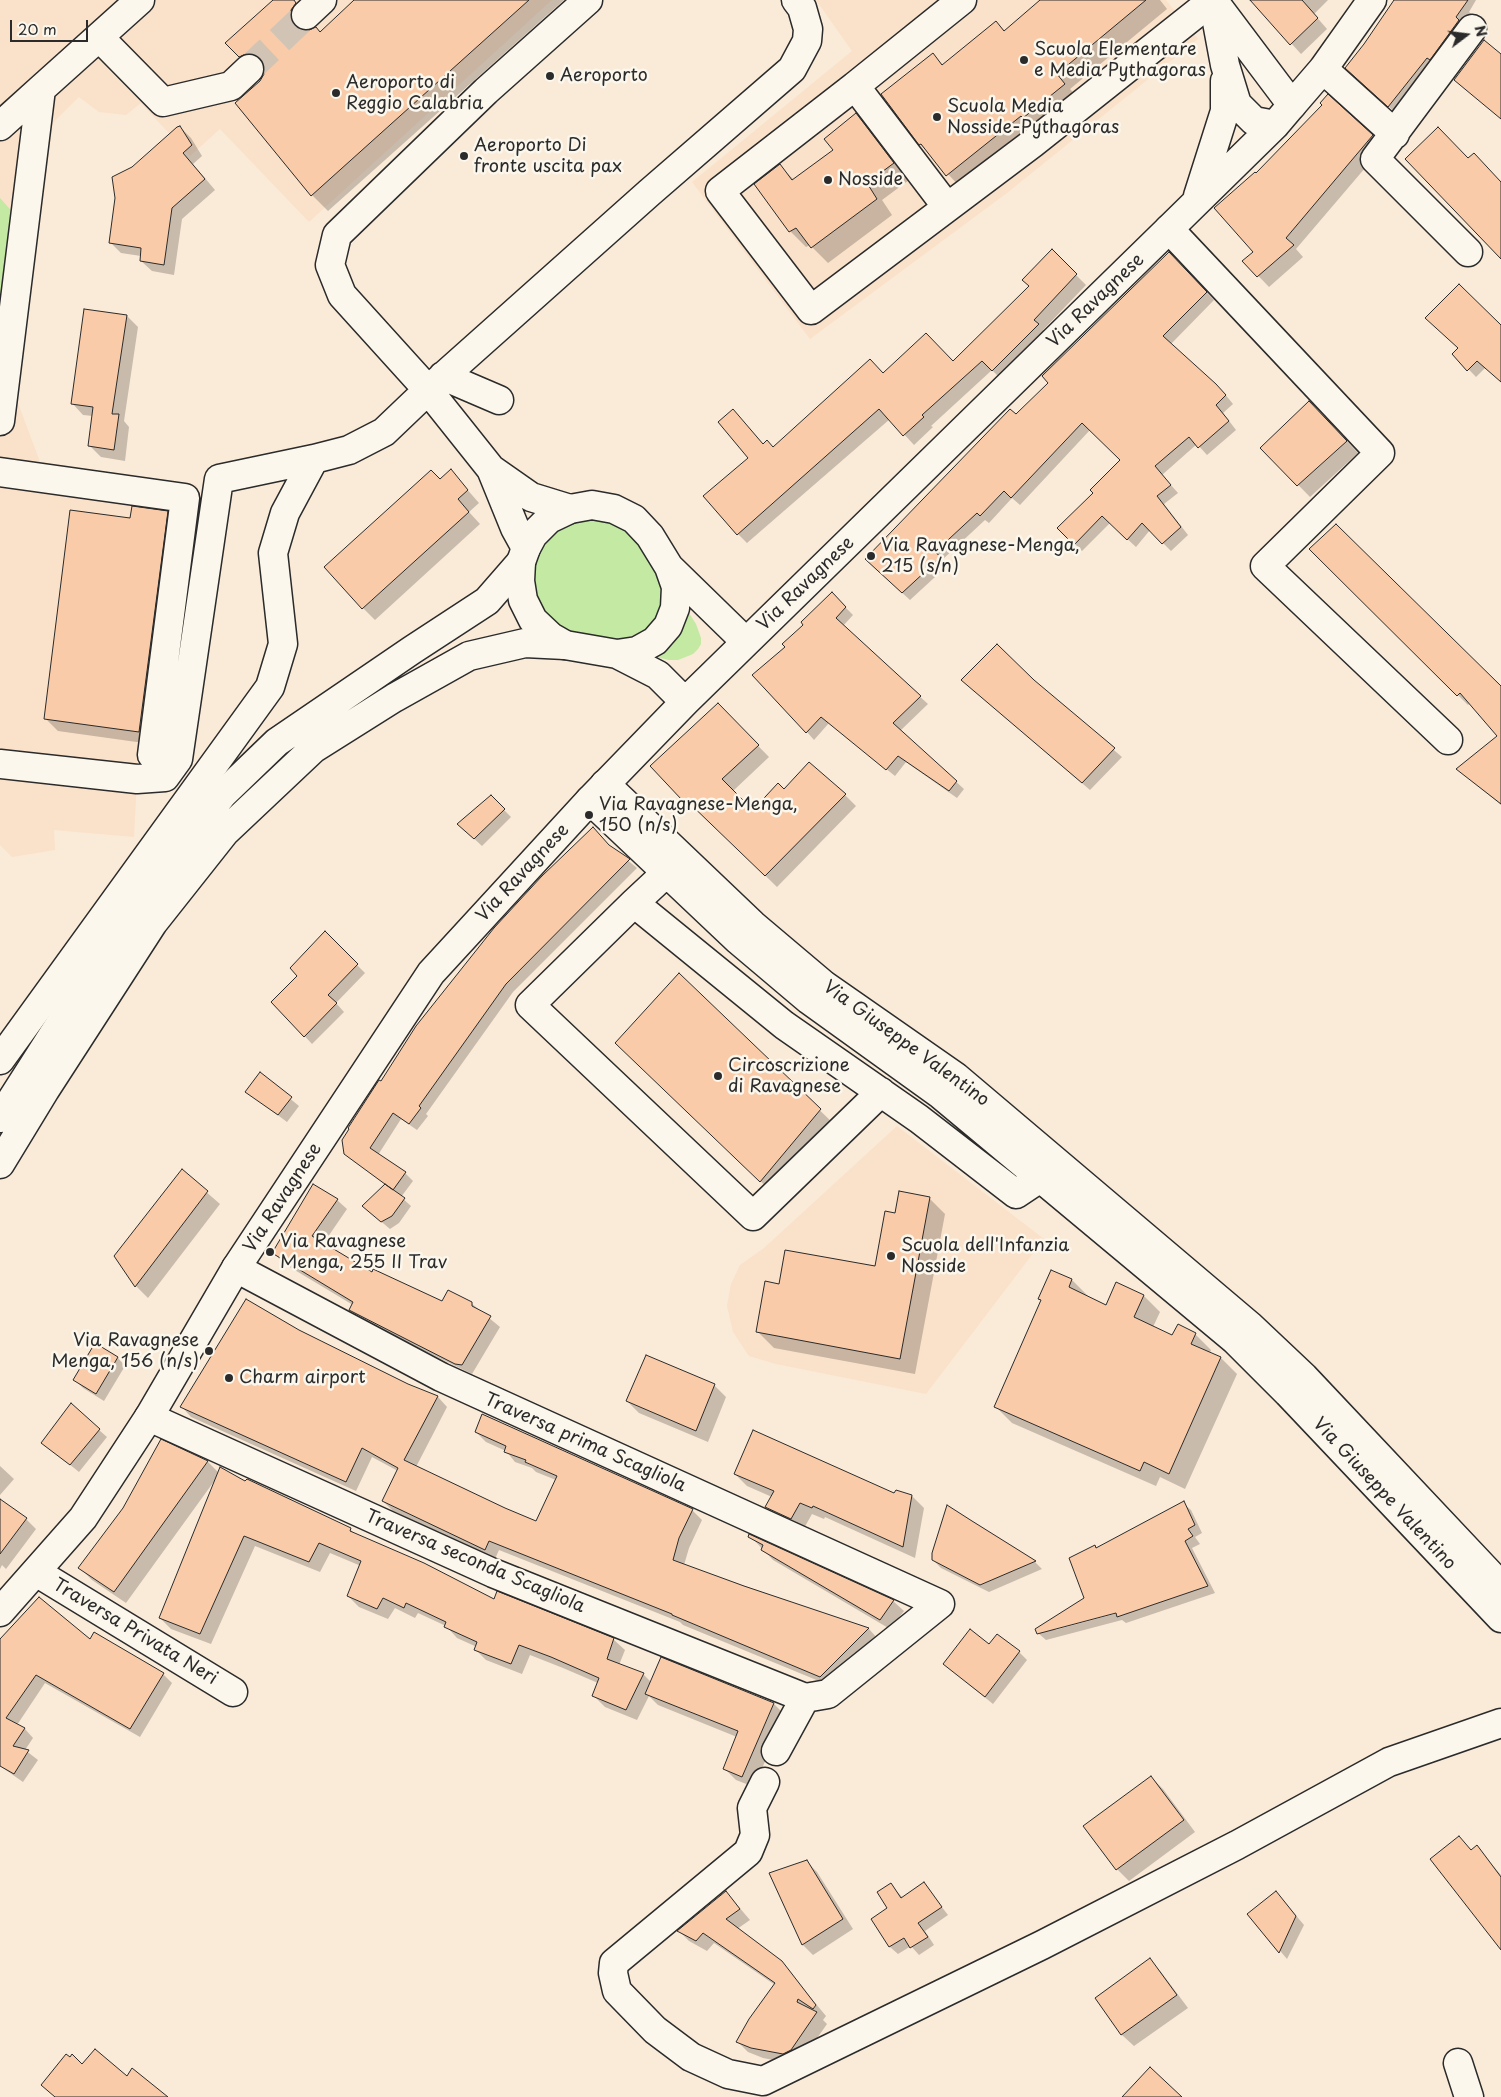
<!DOCTYPE html>
<style>
body{margin:0}
#map{position:relative;width:1501px;height:2097px;overflow:hidden;background:#faead8;font-family:"Playpen Sans",sans-serif}
canvas{display:block}
.north{position:absolute;left:1441px;top:10px;width:50px;height:50px;-webkit-text-stroke:4px #fbf7ec;paint-order:stroke;rotate:75deg;font-size:14px;font-weight:700;line-height:20px;text-align:center;color:#2b2b2b}
.north::after{content:'';display:block;margin:auto;width:18px;height:22px;background:#2b2b2b;clip-path:polygon(50% 0,100% 100%,50% 72%,0 100%)}
.scale{position:absolute;left:10px;top:20px;width:78px;height:22px;box-sizing:border-box;border:2px solid #2b2b2b;border-top:0;padding-left:6px;font-size:15px;line-height:18px;white-space:nowrap;color:#2b2b2b;-webkit-text-stroke:4px #fbf7ec;paint-order:stroke}
</style>
<div id="map">
<canvas width="1501" height="2097"></canvas>
<div class="north">N</div>
<div class="scale">20 m</div>
</div>
<script>
const c = document.querySelector('canvas').getContext('2d');
c.lineJoin = 'round';
function paint(path, color) { c.fillStyle = color; c.fill(path, 'evenodd'); }
const toPath = rows => new Path2D(rows.map(r => 'M' + r).join(''));
function strokePath(path, color, width, dash) { c.strokeStyle = color; c.lineWidth = width; c.lineCap = dash ? 'butt' : 'round'; c.setLineDash(dash || []); c.stroke(path); }
function write(font, color, halo, rows, align = 'center') {
  c.font = font + ' "Playpen Sans",sans-serif'; c.lineWidth = 5; c.setLineDash([]); c.textBaseline = 'middle'; c.strokeStyle = halo; c.fillStyle = color; for (const [text, x, y, turn = 0] of rows) {
    c.save(); c.translate(x, y); c.rotate((+turn || 0) * Math.PI / 180); c.textAlign = isNaN(turn) ? turn : align; if (halo) c.strokeText(text, 0, 0); c.fillText(text, 0, 0); c.restore();
  }
}
const built = toPath([
 [0,0,552,0,309,222,220,129,190,156,141,103,126,115,99,112,79,97,53,123,15,395,40,462,197,485,156,763,137,779,134,837,54,830,55,850,12,857,0,845],
 [816,0,1166,0,1198,39,1007,193,810,339,692,182,852,51],
 [897,1126,1044,1239,926,1394,776,1364,749,1356,733,1332,727,1306,731,1284,740,1265,764,1248]
]);
const green = toPath([
 [0,198,15,215,0,363],
 [598,518,614,524,629,532,644,549,667,591,655,624,644,633,617,640,563,629,552,623,537,604,530,574,544,541,560,528,580,520],
 [689,613,696,624,701,638,701,644,698,649,693,654,678,660,669,660,656,657,672,645,685,625]
]);
const shadow = toPath([
 [274,0,293,0,300,7,306,31,320,33,355,0,564,0,328,211,312,195,261,82,265,74,265,69,256,73,240,57],
 [1042,0,1160,0,1167,9,1070,89,1079,99,962,189,920,144,933,55,944,66,996,22,1005,31],
 [1252,0,1328,0,1314,14,1327,29,1301,54],
 [1396,0,1476,0,1469,12,1473,15,1398,115,1356,77],
 [1328,96,1383,147,1296,249,1303,257,1269,287,1244,261,1255,252,1256,175,1323,105],
 [856,115,872,131,909,180,882,200,892,215,828,263,810,245,806,247,790,231,756,184,780,166,794,180,835,151],
 [180,127,191,138,202,156,193,164,215,190,182,219,174,275,152,271,141,261,141,256,121,253,110,242],
 [1052,251,1086,285,1043,330,1047,335,1002,380,992,370,931,426,933,427,914,445,890,419,747,543,738,534,749,458,733,411,764,445,774,448,884,374,953,363,1030,286],
 [1177,261,1214,300,1171,344,1224,393,1233,404,1223,413,1236,430,1207,455,1197,444,1162,475,1178,493,1164,504,1188,535,1171,551,1150,530,1136,547,1110,523,1082,551,1059,528,1094,493,1121,460,1090,430,1020,505,1012,498,989,523,985,520,942,560,947,566,910,600,874,567,1017,416],
 [86,311,127,316,138,327,124,421,129,427,125,461,101,457,90,446,93,416,83,415,72,403],
 [1501,326,1501,381,1486,367,1476,377,1454,354,1459,349],
 [1321,414,1358,453,1310,497,1262,448],
 [451,471,479,503,469,512,480,524,375,620,363,608,440,480],
 [167,512,179,525,151,744,58,731,46,719,131,520],
 [1311,549,1501,687,1501,805,1458,769,1499,737,1470,703,1468,705],
 [832,594,853,615,843,626,928,704,900,731,964,789,957,798,906,762,895,776,829,723,814,740,807,732,787,647],
 [1033,681,1122,757,1090,790,971,688],
 [718,705,769,757,733,791,753,811,784,790,845,795,856,806,777,887,696,808,694,810,683,799],
 [491,797,511,817,482,846,467,832],
 [610,846,637,868,513,992,426,1114,428,1116,417,1130,401,1119,378,1155,405,1173,413,1181,401,1197,411,1206,399,1223,390,1229,371,1213,386,1185,345,1153,381,1083],
 [325,933,365,973,336,1003,344,1012,312,1044,273,1002,299,976],
 [679,974,836,1126,777,1197,632,1059],
 [260,1074,299,1106,287,1122,247,1092],
 [182,1171,220,1204,148,1298,136,1286,115,1256],
 [929,1198,945,1214,915,1374,774,1348,758,1332,780,1286,876,1268,896,1214],
 [337,1200,347,1209,323,1244,372,1273,442,1302,471,1303,500,1327,472,1374,360,1319,350,1310,353,1305,283,1263,274,1253],
 [1052,1271,1072,1280,1088,1296,1107,1306,1117,1284,1144,1296,1160,1312,1153,1327,1173,1336,1195,1334,1211,1350,1210,1353,1221,1358,1237,1374,1185,1489,1160,1477,1156,1486,1012,1423,996,1407,1042,1301,1039,1298],
 [298,1331,408,1385,438,1397,447,1407,416,1467,505,1509,537,1522,556,1480,536,1472,532,1468,515,1462,506,1451,486,1442,476,1432,692,1510,702,1520,689,1548,684,1565,869,1629,878,1639,831,1686,683,1625,680,1622,499,1550,495,1559,393,1511,383,1501,398,1471,372,1457,356,1491,191,1417,182,1407],
 [96,1345,118,1358,125,1366,104,1401,83,1388,75,1380],
 [646,1356,714,1385,726,1397,708,1442,639,1413,627,1401],
 [99,1430,107,1437,79,1472,43,1443],
 [161,1441,208,1462,219,1473,245,1483,350,1529,356,1535,495,1600,498,1593,614,1640,625,1650,619,1665,643,1674,652,1683,662,1659,774,1704,785,1715,754,1787,736,1780,725,1769,737,1737,658,1705,649,1696,637,1720,605,1707,594,1696,598,1683,563,1668,530,1655,522,1674,486,1660,475,1649,477,1647,457,1638,446,1626,418,1613,415,1618,395,1608,388,1619,359,1607,348,1596,361,1566,330,1553,320,1572,255,1546,211,1644,171,1629,160,1618,215,1480,126,1603,92,1580,80,1568,124,1509],
 [0,1466,14,1479,0,1495],
 [735,1474,912,1496,924,1508,915,1558,825,1517,824,1519,812,1514,803,1530,778,1519,766,1507,772,1497,747,1486],
 [0,1500,26,1519,36,1529,6,1569,2,1565,0,1569],
 [1183,1503,1191,1510,1202,1533,1195,1537,1200,1544,1192,1548,1215,1593,1126,1623,1122,1620,1046,1640,1038,1633,1086,1599,1094,1546,1097,1549],
 [1121,1610,1122,1612,1055,1630,1058,1627],
 [948,1507,1035,1562,1042,1569,989,1592,941,1568,933,1560],
 [750,1536,893,1601,904,1611,890,1629,773,1560],
 [90,1641,163,1674,172,1683,140,1737,45,1683,17,1725,25,1729,33,1738,25,1750,38,1760,23,1782,0,1766,0,1643],
 [1019,1652,1027,1660,993,1704,944,1664],
 [1151,1777,1163,1789,1195,1832,1129,1881,1117,1869],
 [1459,1838,1472,1851,1477,1847,1501,1875,1501,1948],
 [807,1862,817,1872,853,1929,813,1955,803,1945,771,1874],
 [924,1884,948,1915,925,1931,934,1945,919,1955,911,1946,898,1954,890,1947,872,1919,888,1908,891,1885,903,1898],
 [726,1892,750,1920,737,1929,781,1962,826,2016,823,2020,827,2024,801,2061,794,2064,763,2058,748,2052,738,2042,775,1985,714,1943,707,1951,689,1941,679,1931],
 [1276,1892,1304,1925,1287,1959,1249,1914],
 [1149,1960,1161,1972,1188,2008,1134,2046,1122,2035,1096,1999]
]);
const building = toPath([
 [273,0,294,0,296,3,291,10,291,18,294,25,302,30,309,30,316,27,320,32,354,0,529,0,311,196,235,103,260,81,264,74,264,66,261,59,254,54,246,54,239,57,225,43,273,0],
 [1040,0,1146,0,1057,74,1065,84,1023,118,1021,116,946,176,921,144,919,145,881,94,933,53,942,65,996,21,1004,31,1040,0],
 [1250,0,1302,0,1318,18,1290,45,1250,0],
 [1394,0,1468,0,1456,17,1459,20,1430,60,1427,58,1388,107,1345,68,1364,44,1394,0],
 [1484,40,1501,54,1501,119,1454,80,1484,40],
 [1328,94,1373,135,1286,238,1294,245,1257,277,1242,261,1253,252,1214,208,1255,172,1256,173,1322,105,1320,103,1328,94],
 [856,113,894,163,867,183,877,199,811,248,796,228,789,232,754,184,780,164,792,180,833,150,824,139,856,113],
 [180,126,192,145,183,153,205,179,172,208,164,265,140,261,141,248,109,243,115,198,112,177,132,167,177,127,180,126],
 [1438,127,1468,158,1474,153,1501,182,1501,259,1405,159,1438,127],
 [1052,249,1077,274,1034,320,1039,324,992,371,982,361,922,415,924,417,903,436,879,409,737,535,703,496,748,458,718,422,733,409,763,444,767,440,773,447,870,359,883,373,926,333,953,361,1029,286,1022,280,1052,249],
 [1169,252,1207,292,1163,336,1216,384,1226,395,1216,405,1229,421,1198,448,1189,437,1155,466,1171,485,1157,496,1181,527,1162,544,1142,523,1127,540,1102,516,1074,545,1057,528,1093,493,1090,490,1120,460,1082,423,1011,498,1004,491,980,516,977,513,935,552,941,557,902,593,865,559,1010,409,1016,414,1048,383,1042,376,1169,252],
 [1459,284,1501,325,1501,382,1477,361,1467,371,1452,354,1458,348,1425,318,1459,284],
 [84,309,127,315,112,414,119,414,114,450,88,446,93,407,71,404,84,309],
 [1309,401,1347,441,1297,486,1260,448,1309,401],
 [451,469,468,490,458,499,469,512,362,609,324,567,431,470,440,479,451,469],
 [132,506,168,511,139,732,44,719,70,510,130,518,132,506],
 [1336,524,1501,686,1501,804,1456,769,1497,736,1460,693,1457,696,1309,549,1336,524],
 [832,592,846,607,836,618,921,696,893,723,957,781,949,791,898,756,886,770,821,717,806,733,752,675,785,647,782,644,803,625,801,622,832,592],
 [997,644,1034,680,1115,748,1082,783,961,680,997,644],
 [718,703,759,745,722,779,753,810,778,783,784,789,809,762,846,794,765,876,684,798,682,800,650,766,718,703],
 [491,795,505,809,474,839,457,824,491,795],
 [593,827,609,845,630,859,506,984,419,1106,421,1108,409,1124,393,1113,370,1148,406,1172,393,1190,344,1154,342,1140,349,1129,348,1128,379,1080,381,1081,416,1026,494,928,542,876,593,827],
 [325,931,358,964,328,995,337,1003,304,1037,271,1002,297,976,290,968,325,931],
 [679,973,821,1109,760,1182,615,1043,679,973],
 [260,1072,292,1097,278,1115,245,1092,260,1072],
 [182,1169,208,1191,135,1287,114,1256,182,1169],
 [313,1184,338,1199,312,1236,372,1272,373,1269,442,1301,448,1290,472,1302,472,1306,491,1316,462,1365,455,1364,349,1310,353,1302,272,1253,313,1184],
 [385,1184,405,1198,392,1216,381,1222,362,1206,385,1184],
 [899,1191,930,1197,900,1359,756,1332,765,1281,779,1284,785,1250,875,1266,885,1211,895,1213,899,1191],
 [1051,1270,1072,1279,1069,1287,1106,1305,1116,1282,1144,1295,1134,1317,1172,1335,1178,1324,1196,1333,1191,1344,1221,1357,1169,1474,1144,1462,1140,1471,994,1407,1041,1300,1038,1299,1051,1270],
 [246,1299,299,1330,408,1384,438,1396,404,1460,505,1508,536,1521,557,1476,525,1462,526,1460,504,1452,506,1446,475,1432,482,1414,693,1509,679,1538,673,1560,744,1586,869,1628,820,1677,672,1615,672,1614,489,1541,485,1550,382,1501,398,1468,362,1448,346,1482,180,1407,246,1299],
 [95,1343,118,1357,96,1394,73,1380,95,1343],
 [646,1355,715,1384,696,1431,626,1401,646,1355],
 [71,1403,100,1429,70,1465,41,1443,71,1403],
 [753,1430,894,1493,896,1490,912,1495,903,1547,813,1506,812,1508,800,1503,791,1519,765,1507,774,1491,734,1474,753,1430],
 [161,1439,208,1461,114,1592,78,1568,123,1508,161,1439],
 [220,1467,245,1481,247,1479,351,1528,350,1531,424,1563,494,1599,497,1591,614,1638,607,1659,644,1673,626,1710,592,1696,599,1678,551,1657,519,1645,511,1664,474,1650,477,1642,444,1627,446,1622,406,1603,404,1608,383,1598,377,1609,347,1596,361,1561,319,1543,309,1562,244,1536,200,1634,159,1618,220,1467],
 [0,1499,27,1518,0,1554,0,1499],
 [1184,1501,1195,1525,1188,1529,1193,1536,1185,1541,1208,1586,1117,1617,1116,1613,1037,1634,1035,1629,1084,1598,1069,1558,1095,1545,1096,1548,1184,1501],
 [947,1505,972,1521,1036,1561,980,1585,932,1560,932,1553,947,1505],
 [749,1534,894,1600,880,1620,761,1550,763,1545,748,1537,749,1534],
 [39,1597,90,1639,94,1632,164,1673,130,1729,36,1675,6,1718,25,1728,13,1746,29,1750,14,1774,0,1766,0,1639,39,1597],
 [970,1629,989,1644,997,1634,1020,1651,985,1697,943,1664,970,1629],
 [661,1657,774,1703,742,1777,723,1769,738,1731,645,1694,661,1657],
 [1151,1776,1184,1820,1116,1870,1083,1826,1151,1776],
 [1459,1836,1471,1850,1477,1845,1501,1877,1501,1950,1430,1859,1459,1836],
 [807,1860,843,1919,802,1945,769,1873,807,1860],
 [924,1882,942,1907,918,1923,928,1937,910,1948,904,1938,889,1947,871,1919,887,1908,877,1892,891,1883,901,1898,924,1882],
 [726,1891,740,1909,726,1919,782,1961,816,2005,813,2009,798,1999,797,2002,817,2012,791,2050,783,2054,751,2048,736,2042,749,2019,775,1983,703,1933,696,1941,677,1931,726,1891],
 [1276,1891,1296,1916,1279,1953,1247,1914,1276,1891],
 [1150,1958,1177,1995,1121,2035,1095,1998,1150,1958],
 [95,2049,127,2076,132,2068,168,2097,55,2097,41,2085,66,2054,70,2057,72,2054,82,2064,95,2049],
 [1150,2067,1182,2097,1122,2097,1150,2067]
]);
const minorTunnel = toPath([
 [249,69,306,15]
]);
const minor = toPath([
 [588,0,486,91,337,235,330,265,342,295,428,390,649,193,792,69,807,41,808,29,802,8,796,0],
 [306,15,322,0],
 [99,37,163,102,231,86,249,69],
 [1323,69,1395,134],
 [855,86,962,0],
 [41,89,140,0],
 [1292,105,1323,69,1372,0],
 [0,126,41,89,0,421],
 [947,207,855,86,720,191,811,310,1033,143,1213,0],
 [1169,229,1380,453,1265,566,1448,740],
 [1468,252,1375,159,1472,29],
 [443,376,499,400],
 [491,469,515,528,526,548],
 [0,472,185,498,152,755],
 [0,764,137,779,165,777,178,759,219,479,314,459],
 [605,784,753,925,824,985,956,1077,1250,1326,1304,1377,1501,1586],
 [590,800,738,940,809,1000,941,1095,1235,1340,1288,1393,1501,1618],
 [679,861,634,903,784,1025,919,1119,1016,1194,1040,1178],
 [634,903,530,1005,753,1216,881,1092],
 [0,1060,270,687,283,644,273,553,285,513,314,459,349,450,384,432,428,390,491,469,531,497,570,509],
 [236,1268,441,1377,940,1604,828,1694,805,1698],
 [149,1417,493,1573,805,1698],
 [36,1572,233,1692],
 [776,1751,805,1698],
 [765,1782,752,1808,755,1835,748,1852,614,1963,613,1973,617,1991,655,2030,691,2057,728,2074,763,2081,1042,1945,1237,1845,1389,1762,1501,1723],
 [1458,2063,1469,2097]
]);
const major = toPath([
 [1214,6,1225,65,1237,104,1254,121,1275,125],
 [1198,196,1225,111,1225,81],
 [669,567,746,642],
 [617,654,637,651,655,641,668,626,675,608,676,587,669,567,650,536,634,519,614,509,592,505,570,509,549,519,533,535,526,548,521,562,520,581,523,600,533,620,551,637,565,645,617,654,658,675,685,702],
 [0,1612,83,1518,149,1417,236,1268,431,973,590,800,685,702,1169,229,1275,125,1292,105,1213,0]
]);
const highway = toPath([
 [0,1118,139,900,222,795,277,742,412,650,487,601,521,562],
 [0,1164,45,1090,153,923,225,832,313,749,394,698,469,656,525,643,565,645]
]);
const markers = [
 [1024,60,5,"#2b2b2b"],
 [550,76,5,"#2b2b2b"],
 [336,93,5,"#2b2b2b"],
 [937,117,5,"#2b2b2b"],
 [464,156,5,"#2b2b2b"],
 [828,180,5,"#2b2b2b"],
 [871,556,5,"#2b2b2b"],
 [589,815,5,"#2b2b2b"],
 [718,1076,5,"#2b2b2b"],
 [270,1252,5,"#2b2b2b"],
 [891,1256,5,"#2b2b2b"],
 [209,1351,5,"#2b2b2b"],
 [229,1378,5,"#2b2b2b"]
];
const poiNames = [
 ["Scuola Elementare",1034,50],
 ["e Media Pythagoras",1034,71],
 ["Aeroporto",560,76],
 ["Aeroporto di",346,83],
 ["Reggio Calabria",346,104],
 ["Scuola Media",947,107],
 ["Nosside-Pythagoras",947,128],
 ["Aeroporto Di",474,146],
 ["fronte uscita pax",474,167],
 ["Nosside",838,180],
 ["Via Ravagnese-Menga,",881,546],
 ["215 (s/n)",881,567],
 ["Via Ravagnese-Menga,",599,805],
 ["150 (n/s)",599,826],
 ["Circoscrizione",728,1066],
 ["di Ravagnese",728,1087],
 ["Via Ravagnese",280,1242],
 ["Menga, 255 II Trav",280,1263],
 ["Scuola dell'Infanzia",901,1246],
 ["Nosside",901,1267],
 ["Via Ravagnese",199,1341,"right"],
 ["Menga, 156 (n/s)",199,1362,"right"],
 ["Charm airport",239,1378]
];
const streetNames = [
 ["Via Ravagnese",1096,301,-44],
 ["Via Ravagnese",806,584,-44],
 ["Via Ravagnese",523,873,-47],
 ["Via Giuseppe Valentino",906,1044,36],
 ["Via Ravagnese",283,1198,-57],
 ["Traversa prima Scagliola",585,1443,24],
 ["Via Giuseppe Valentino",1384,1494,47],
 ["Traversa seconda Scagliola",475,1562,23],
 ["Traversa Privata Neri",135,1632,31]
];
paint(built, '#fae1ca');
paint(green, '#c3e9a3');
paint(shadow, '#0003');
paint(building, '#f9cba8');
strokePath(building, '#2b2b2b', 1);
strokePath(minorTunnel, '#d1c4b5', 28, [28, 14]);
strokePath(minor, '#2b2b2b', 31);
strokePath(major, '#2b2b2b', 31);
strokePath(highway, '#2b2b2b', 31);
strokePath(minor, '#fbf7ec', 28);
strokePath(major, '#fbf7ec', 28);
strokePath(highway, '#fbf7ec', 28);
for (const [x, y, r, color] of markers) { const dot = new Path2D(); dot.arc(x, y, r, 0, 2 * Math.PI); c.fillStyle = color; c.fill(dot); strokePath(dot, '#fbf7ec', 2); }
write('18px', '#2b2b2b', '#fbf7ec', poiNames, 'left');
write('18px', '#2b2b2b', '#fbf7ec', streetNames);
</script>
